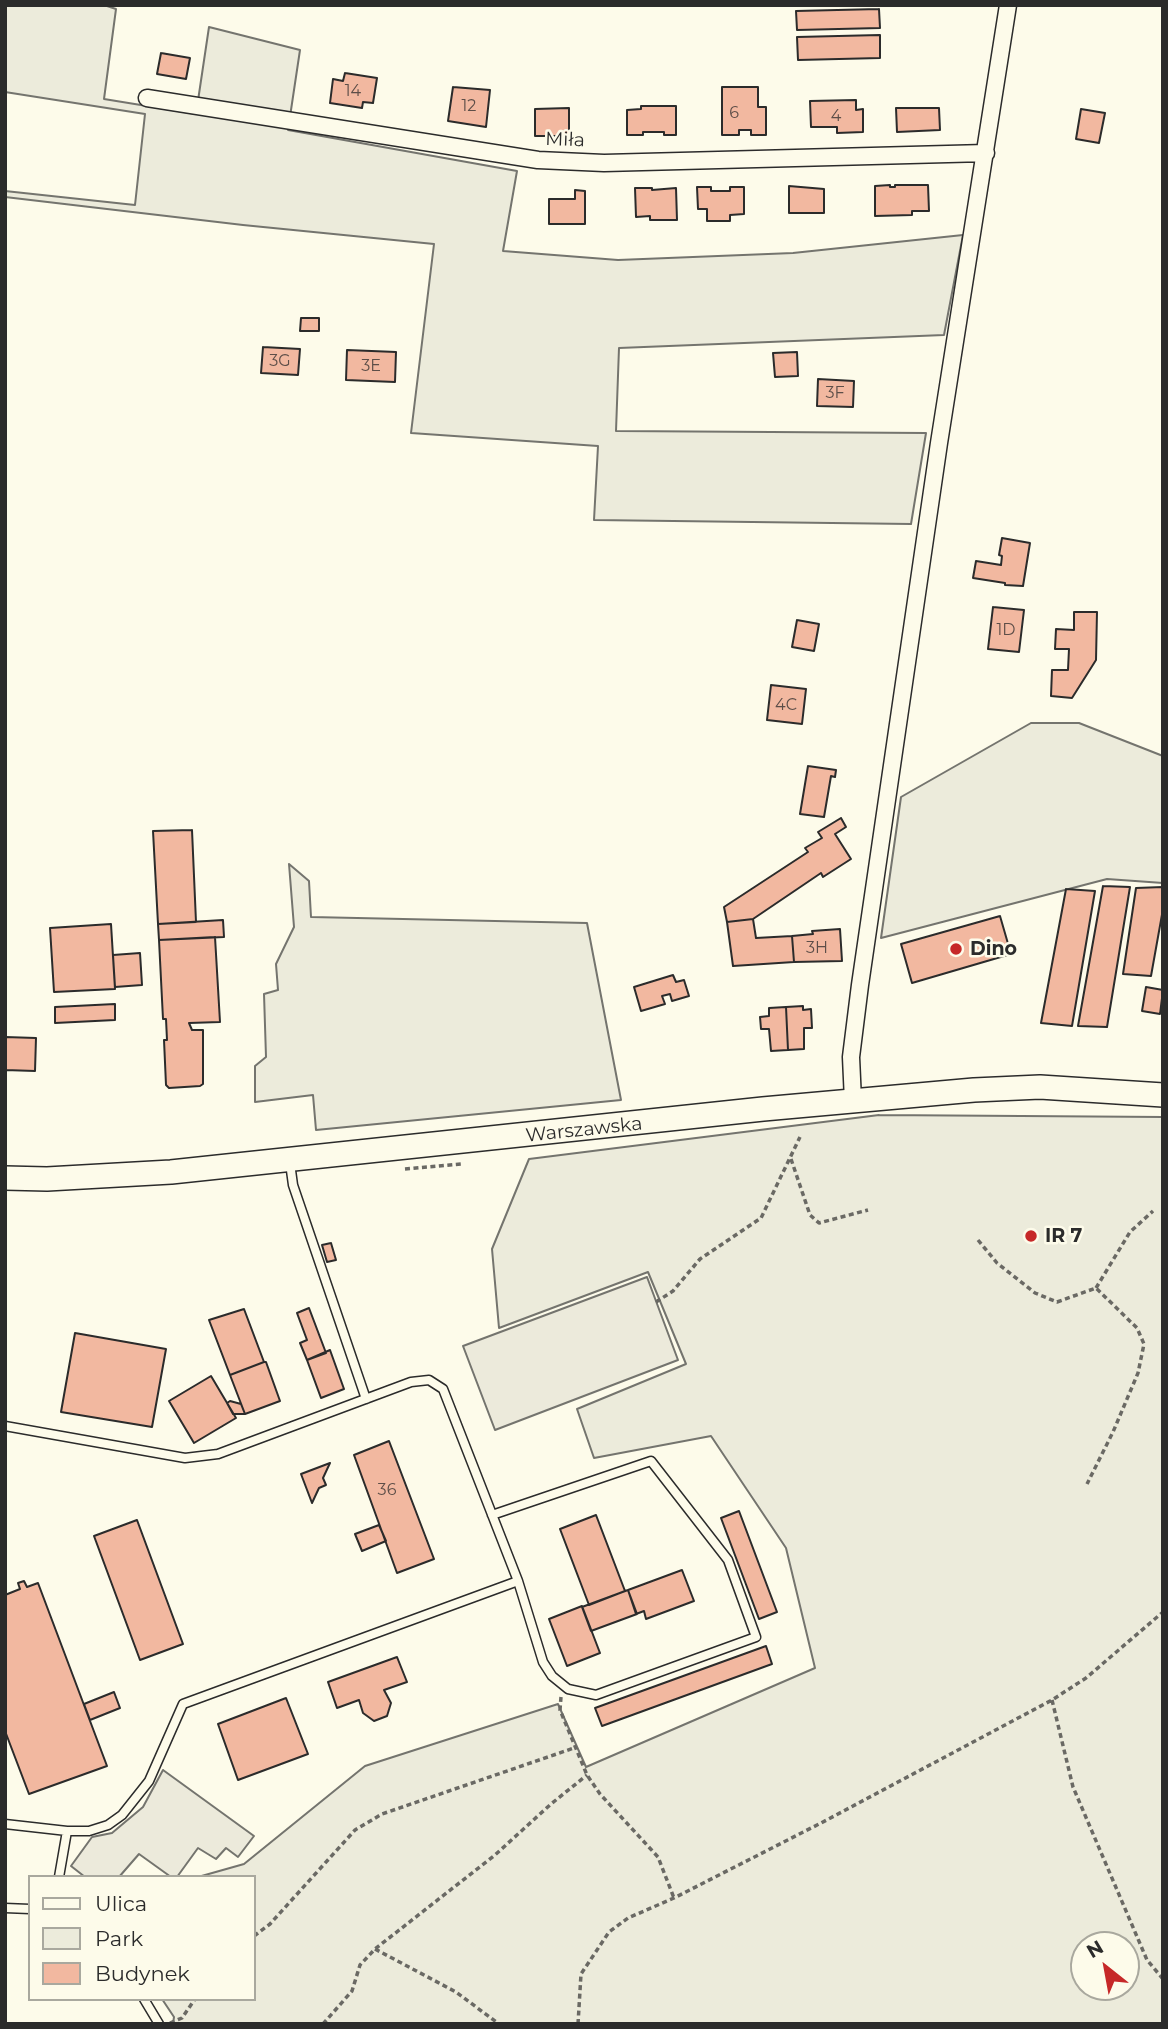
<!DOCTYPE html>
<meta charset="utf-8">
<style>
body{margin:0}
#map{position:relative;width:1168px;height:2029px;overflow:hidden;background:#fdfbea;font-family:Montserrat,sans-serif}
canvas{display:block}
.frame{position:absolute;inset:0;border:7px solid #2b2b2b;pointer-events:none}
.legend{position:absolute;left:28px;top:1875px;width:228px;height:126px;box-sizing:border-box;background:#fdfbea;border:2px solid #a9a89e;margin:0;padding:9px 12px;list-style:none;font-size:21px;color:#2b2b2b}
.legend li{display:flex;align-items:center;gap:14px;height:35px}
.legend b{width:35px;border:2px solid #a9a89e}
.north{position:absolute;left:1070px;top:1931px;width:70px;height:70px;box-sizing:border-box;background:#fdfbea;border:2px solid #a9a89e;border-radius:50%;rotate:329deg;font-size:19px;font-weight:700;line-height:28px;text-align:center;color:#2b2b2b}
.north::after{content:'';display:block;margin:auto;width:24px;height:32px;background:#c62828;clip-path:polygon(50% 0,100% 100%,50% 72%,0 100%)}
</style>
<div id="map">
<canvas width="1168" height="2029"></canvas>
<div class="frame"></div>
<ul class="legend">
<li><b style="height:9px;background:#fdfbea"></b>Ulica</li>
<li><b style="height:19px;background:#ecebdb"></b>Park</li>
<li><b style="height:19px;background:#f2b8a0"></b>Budynek</li>
</ul>
<div class="north">N</div>
</div>
<script>
const c = document.querySelector('canvas').getContext('2d');
c.lineJoin = 'round';
function paint(path, color) { c.fillStyle = color; c.fill(path, 'evenodd'); }
const toPath = rows => new Path2D(rows.map(r => 'M' + r).join(''));
function strokePath(path, color, width, dash) { c.strokeStyle = color; c.lineWidth = width; c.lineCap = dash ? 'butt' : 'round'; c.setLineDash(dash || []); c.stroke(path); }
function write(font, color, halo, rows, align = 'center') {
  c.font = font + ' Montserrat,sans-serif'; c.lineWidth = 5; c.setLineDash([]); c.textBaseline = 'middle'; c.strokeStyle = halo; c.fillStyle = color; for (const [text, x, y, turn = 0] of rows) {
    c.save(); c.translate(x, y); c.rotate((+turn || 0) * Math.PI / 180); c.textAlign = isNaN(turn) ? turn : align; if (halo) c.strokeText(text, 0, 0); c.fillText(text, 0, 0); c.restore();
  }
}
const green = toPath([
 [5,5,104,5,116,9,104,99,196,114,209,27,300,50,288,130,517,171,503,251,618,260,793,253,963,235,944,335,619,348,616,431,926,433,911,524,594,520,598,446,411,433,434,244,243,225,5,197,5,191,135,205,145,114,5,92,5,5],
 [1031,723,1079,723,1163,756,1163,883,1107,879,881,938,901,797,1031,723],
 [289,864,309,881,311,917,587,923,621,1100,316,1130,313,1095,255,1102,255,1066,266,1057,264,994,278,990,276,964,294,927,289,864],
 [879,1115,1163,1117,1163,2024,173,2024,174,2017,162,1999,254,1999,254,1877,198,1877,244,1864,365,1766,558,1704,586,1767,815,1668,786,1548,711,1436,594,1458,577,1409,686,1364,648,1272,499,1328,492,1249,529,1159,879,1115],
 [1084,1945,1126,1945,1126,1987,1084,1987,1084,1945]
]);
const parking = toPath([
 [647,1277,678,1360,495,1430,463,1346,647,1277],
 [163,1770,254,1836,238,1857,226,1848,216,1859,198,1848,177,1877,171,1877,139,1854,119,1877,85,1877,71,1866,92,1837,112,1833,143,1807,163,1770]
]);
const building = toPath([
 [879,9,880,28,797,30,796,11,879,9],
 [880,35,880,58,798,60,797,37,880,35],
 [161,53,190,58,186,79,157,74,161,53],
 [345,73,377,78,373,103,363,102,362,108,330,103,333,79,343,81,345,73],
 [453,87,490,90,486,127,448,121,453,87],
 [722,87,758,87,758,107,766,107,766,135,751,135,751,130,739,130,739,135,722,135,722,87],
 [856,100,856,110,863,109,863,132,837,133,837,127,811,127,810,101,856,100],
 [641,106,676,106,676,135,664,135,664,132,643,132,643,135,627,135,627,110,641,109,641,106],
 [569,108,569,136,535,136,535,109,569,108],
 [896,108,939,108,940,130,897,132,896,108],
 [1081,109,1105,113,1099,143,1076,139,1081,109],
 [890,185,890,187,895,187,895,185,928,185,929,211,912,211,912,215,875,216,875,186,890,185],
 [789,186,824,189,824,213,789,213,789,186],
 [697,187,711,187,711,191,730,191,730,187,744,187,744,214,730,215,730,221,707,221,707,209,698,209,697,187],
 [635,188,652,188,652,190,676,188,677,220,650,220,650,216,636,217,635,188],
 [575,190,585,191,585,224,549,224,549,199,575,199,575,190],
 [301,318,319,318,319,331,300,331,301,318],
 [263,347,300,349,298,375,261,373,263,347],
 [347,350,396,352,395,382,346,380,347,350],
 [797,352,798,376,775,377,773,353,797,352],
 [818,379,854,381,853,407,817,406,818,379],
 [1002,538,1030,543,1023,586,1005,585,1005,583,973,578,976,561,1001,565,1002,556,999,555,1002,538],
 [993,607,1024,610,1019,652,988,649,993,607],
 [1074,612,1097,612,1096,660,1072,698,1051,696,1052,670,1068,670,1069,649,1055,649,1056,629,1074,630,1074,612],
 [797,620,819,624,814,651,792,647,797,620],
 [771,685,806,689,802,724,767,720,771,685],
 [808,766,836,770,835,777,831,776,824,817,800,814,808,766],
 [841,818,846,827,835,834,851,859,823,877,821,873,753,919,727,922,724,907,808,852,805,848,822,838,818,832,841,818],
 [192,830,196,922,158,924,153,831,192,830],
 [1103,886,1130,887,1107,1027,1078,1026,1103,886],
 [1163,887,1163,909,1151,976,1123,974,1136,888,1163,887],
 [1066,889,1095,891,1072,1026,1041,1023,1066,889],
 [1000,916,1011,954,912,983,901,944,1000,916],
 [753,919,756,938,792,936,794,962,733,966,727,922,753,919],
 [223,920,224,937,159,940,158,924,223,920],
 [111,924,115,989,54,992,50,928,111,924],
 [840,929,842,961,794,962,792,936,813,934,812,931,840,929],
 [215,937,220,1022,189,1023,192,1030,203,1030,203,1084,200,1086,169,1088,166,1085,164,1040,167,1040,166,1019,163,1019,159,940,215,937],
 [140,953,142,985,115,987,113,955,140,953],
 [673,975,676,982,684,980,689,996,672,1001,670,994,662,996,665,1004,641,1011,634,987,673,975],
 [1146,987,1163,990,1160,1014,1142,1011,1146,987],
 [115,1004,115,1020,55,1023,55,1007,115,1004],
 [803,1006,803,1010,811,1009,812,1028,804,1028,804,1049,788,1050,786,1007,803,1006],
 [786,1007,788,1050,771,1051,769,1029,761,1029,760,1017,769,1016,769,1008,786,1007],
 [5,1037,36,1038,35,1071,5,1070,5,1072,5,1037],
 [331,1243,336,1260,327,1262,322,1245,331,1243],
 [309,1308,326,1353,307,1360,300,1343,307,1340,297,1313,309,1308],
 [244,1309,264,1362,230,1375,209,1320,244,1309],
 [75,1333,166,1349,152,1427,61,1412,75,1333],
 [330,1350,344,1389,321,1398,307,1360,330,1350],
 [264,1362,266,1362,280,1401,245,1414,230,1375,264,1362],
 [211,1376,236,1418,194,1443,169,1401,211,1376],
 [230,1401,241,1404,245,1414,233,1414,227,1403,230,1401],
 [389,1441,434,1559,397,1573,354,1455,389,1441],
 [330,1463,323,1478,326,1485,319,1488,312,1503,301,1474,330,1463],
 [739,1511,777,1612,759,1619,721,1518,739,1511],
 [596,1515,625,1591,589,1605,560,1529,596,1515],
 [137,1520,183,1644,140,1660,94,1536,137,1520],
 [379,1525,386,1541,362,1551,355,1534,379,1525],
 [682,1570,694,1601,646,1619,644,1611,636,1614,628,1590,682,1570],
 [24,1581,27,1587,38,1583,107,1766,29,1794,5,1731,5,1595,20,1589,18,1583,24,1581],
 [628,1590,637,1614,591,1631,582,1607,628,1590],
 [582,1606,600,1653,567,1666,549,1619,582,1606],
 [766,1646,772,1664,602,1726,595,1708,766,1646],
 [397,1657,407,1682,384,1690,391,1703,387,1716,374,1721,363,1713,359,1700,337,1708,328,1682,397,1657],
 [114,1692,120,1708,90,1720,84,1704,114,1692],
 [286,1698,308,1754,238,1780,218,1724,286,1698]
]);
const path = toPath([
 [791,1159,810,1215,819,1223,868,1210],
 [405,1169,461,1164],
 [978,1240,997,1263,1035,1293,1057,1302,1096,1288,1137,1328,1144,1344,1138,1373,1113,1432,1087,1484],
 [1096,1288,1130,1232,1153,1211],
 [656,1302,673,1291,700,1259,761,1218,800,1137],
 [561,1697,560,1710,587,1775,600,1794,658,1857,674,1898],
 [1052,1700,1073,1787,1147,1960,1163,1979],
 [254,1936,270,1924,355,1830,382,1814,574,1748],
 [375,1949,456,1992,499,2024],
 [170,2023,182,2018,195,1999],
 [323,2024,352,1991,360,1965,375,1949,495,1855,551,1804,587,1775],
 [578,2024,581,1974,609,1932,628,1918,674,1898,821,1823,1052,1700,1086,1678,1163,1612]
]);
const service = toPath([
 [290,1163,293,1185,366,1399],
 [5,1426,185,1458,218,1454,411,1382,429,1380,443,1389,518,1581,183,1704,149,1781,122,1815,108,1825,89,1831,67,1831,5,1824],
 [492,1515,651,1461,728,1560,756,1637,596,1695,568,1689,552,1676,543,1662,518,1581],
 [59,1877,67,1831],
 [5,1908,30,1909],
 [144,1999,159,2024]
]);
const minor = toPath([
 [147,98,538,160,604,163,986,153],
 [853,1101,851,1057,860,985,939,443,1008,5]
]);
const secondary = toPath([
 [5,1178,47,1179,171,1172,763,1109,974,1090,1040,1087,1163,1095]
]);
const markers = [
 [956,949,7,"#c62828"],
 [1031,1236,7,"#c62828"]
];
const numberNames = [
 ["14",353,91],
 ["12",469,106],
 ["6",734,113],
 ["4",836,116],
 ["3G",280,361],
 ["3E",371,366],
 ["3F",835,393],
 ["1D",1006,630],
 ["4C",786,705],
 ["3H",817,948],
 ["36",387,1490]
];
const streetNames = [
 ["Miła",565,140,2],
 ["Warszawska",584,1130,-6]
];
const poiNames = [
 ["Dino",970,949],
 ["IR 7",1045,1236]
];
paint(green, '#ecebdb');
strokePath(green, '#74746e', 2);
paint(parking, '#eceadb');
strokePath(parking, '#74746e', 2);
paint(building, '#f2b8a0');
strokePath(building, '#2b2b2b', 2);
strokePath(service, '#2b2b2b', 11);
strokePath(minor, '#2b2b2b', 19);
strokePath(secondary, '#2b2b2b', 26);
strokePath(path, '#6a6964', 3.5, [5, 3.5]);
strokePath(service, '#fdfbea', 8);
strokePath(minor, '#fdfbea', 16);
strokePath(secondary, '#fdfbea', 23);
for (const [x, y, r, color] of markers) { const dot = new Path2D(); dot.arc(x, y, r, 0, 2 * Math.PI); c.fillStyle = color; c.fill(dot); strokePath(dot, '#fdfbea', 2.5); }
write('16px', '#5d4e48', null, numberNames);
write('19px', '#2b2b2b', '#fdfbea', streetNames);
write('bold 19px', '#2b2b2b', '#fdfbea', poiNames, 'left');
</script>
